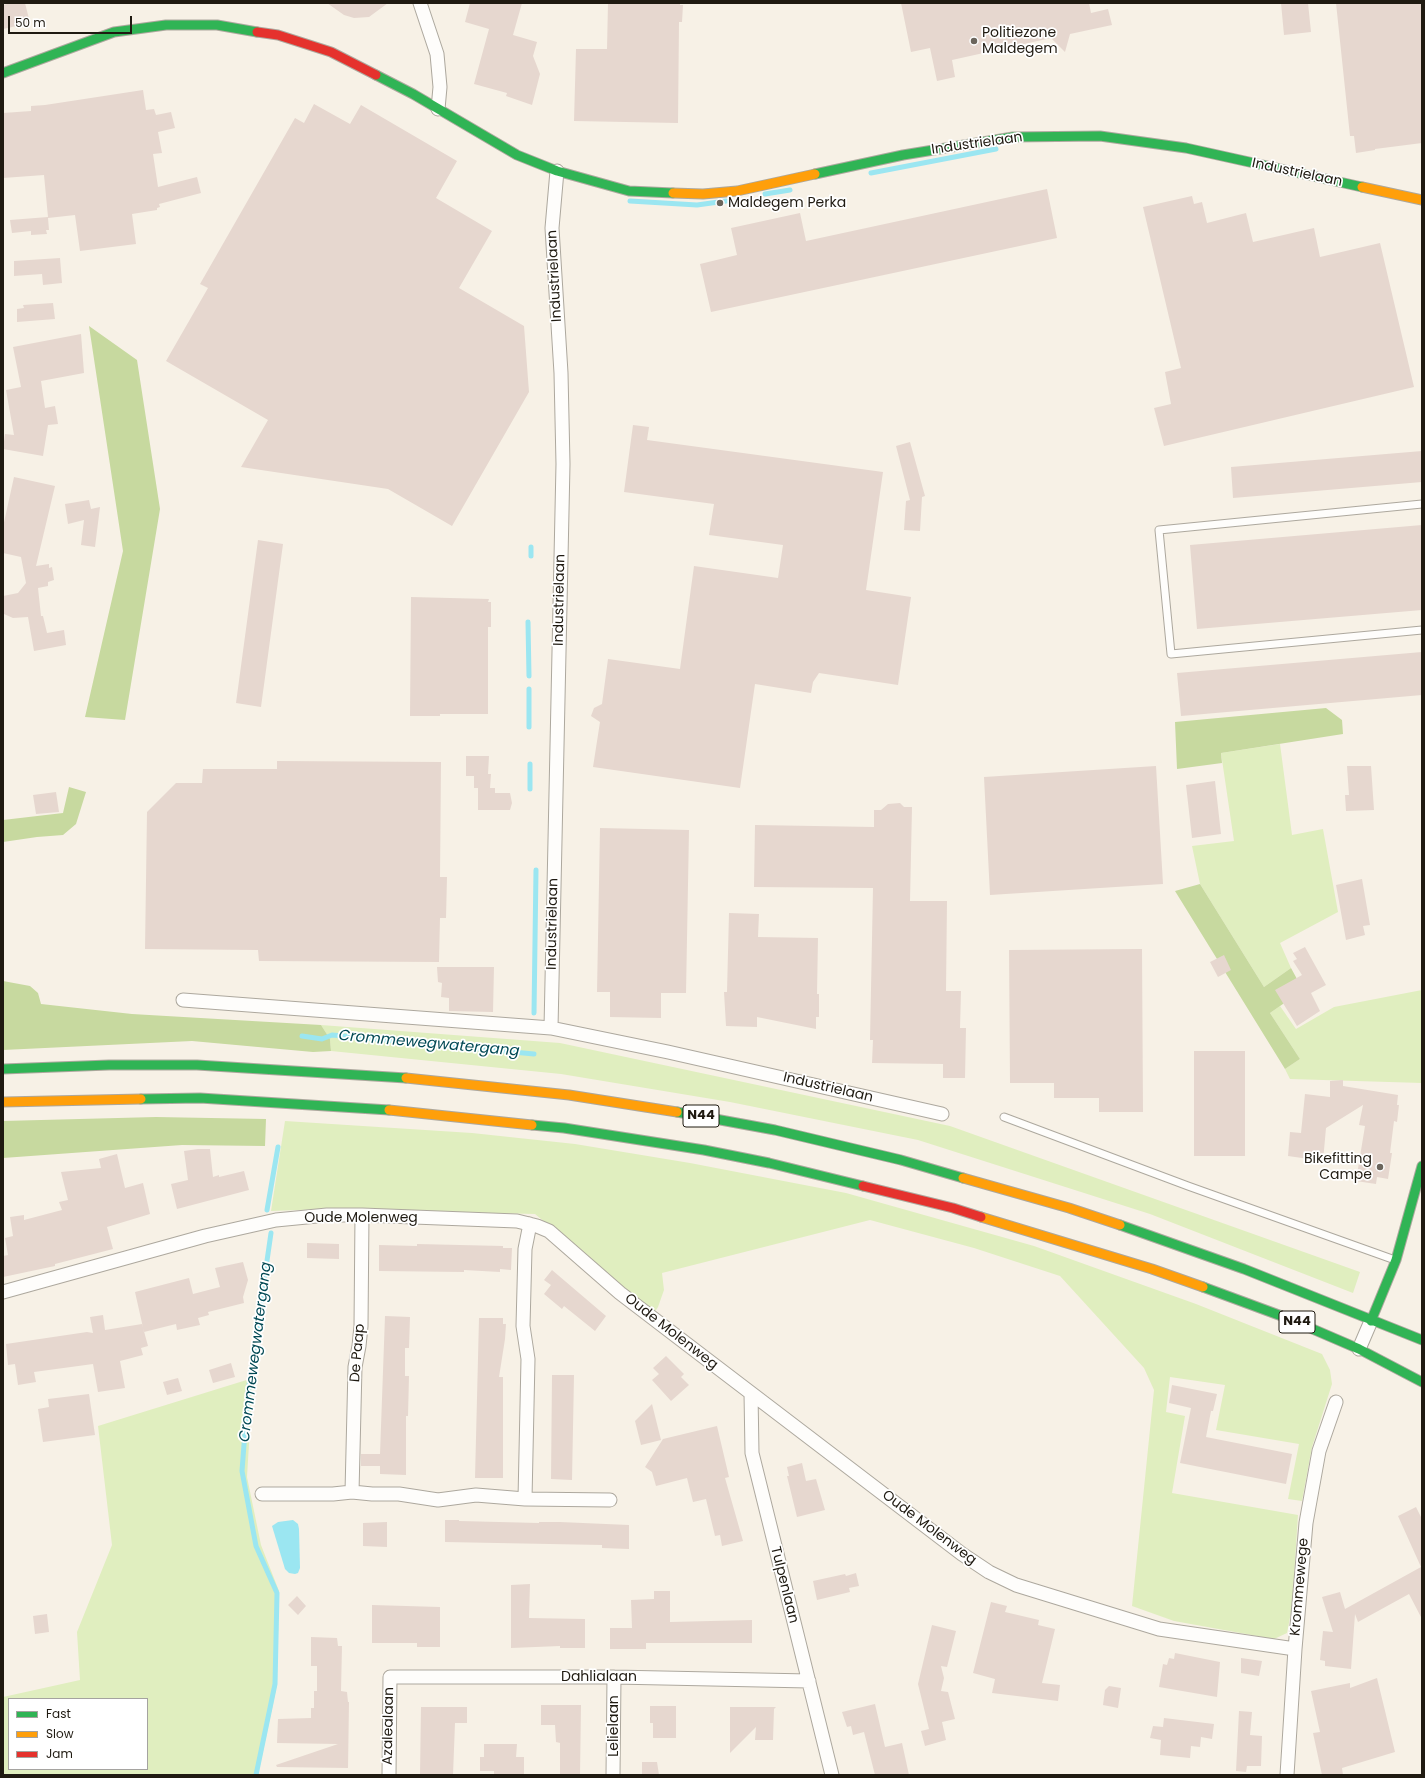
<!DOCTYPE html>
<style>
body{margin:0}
#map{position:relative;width:1425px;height:1778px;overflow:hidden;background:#f7f1e6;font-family:Poppins,sans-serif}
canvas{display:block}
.frame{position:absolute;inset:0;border:4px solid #1f1a11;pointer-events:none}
.legend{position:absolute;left:8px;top:1698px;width:140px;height:72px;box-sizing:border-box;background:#fff;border:1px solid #a5a3a0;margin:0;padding:5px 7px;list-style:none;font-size:12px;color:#1f1a11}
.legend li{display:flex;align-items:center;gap:8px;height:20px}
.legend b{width:20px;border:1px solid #a5a3a0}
.scale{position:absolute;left:8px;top:16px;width:124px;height:18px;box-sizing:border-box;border:2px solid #1f1a11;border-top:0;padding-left:5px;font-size:12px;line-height:14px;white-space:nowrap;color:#1f1a11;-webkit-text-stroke:3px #fff;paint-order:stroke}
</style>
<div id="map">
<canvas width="1425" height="1778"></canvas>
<div class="frame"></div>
<ul class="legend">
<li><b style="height:5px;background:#30b455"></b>Fast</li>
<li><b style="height:5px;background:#ff9f0a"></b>Slow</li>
<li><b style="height:5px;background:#e5322d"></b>Jam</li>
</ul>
<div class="scale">50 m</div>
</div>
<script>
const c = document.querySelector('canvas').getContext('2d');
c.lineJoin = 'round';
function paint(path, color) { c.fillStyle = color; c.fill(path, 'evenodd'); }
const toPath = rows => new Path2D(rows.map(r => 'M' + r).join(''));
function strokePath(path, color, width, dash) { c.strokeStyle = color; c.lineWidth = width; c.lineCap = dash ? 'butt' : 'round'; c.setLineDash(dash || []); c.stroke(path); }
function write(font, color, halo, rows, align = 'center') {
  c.font = font + ' Poppins,sans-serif'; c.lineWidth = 3.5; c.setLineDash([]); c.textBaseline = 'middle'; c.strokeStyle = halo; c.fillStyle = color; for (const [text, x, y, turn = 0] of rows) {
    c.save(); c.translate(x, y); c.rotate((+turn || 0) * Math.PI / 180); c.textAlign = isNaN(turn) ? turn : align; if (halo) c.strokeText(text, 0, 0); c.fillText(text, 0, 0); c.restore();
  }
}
const green = toPath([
 [1280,744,1292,835,1323,829,1338,912,1280,943,1291,968,1264,987,1200,884,1192,846,1234,841,1221,753],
 [1422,990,1422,1083,1290,1079,1285,1069,1300,1059,1270,1013,1280,1006,1296,1029,1334,1007],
 [321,1025,560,1043,950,1126,1360,1272,1353,1293,1150,1214,918,1140,730,1102,561,1074,331,1051,330,1039],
 [285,1121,472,1133,575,1144,690,1163,846,1193,1034,1246,1196,1304,1322,1354,1330,1370,1332,1384,1312,1447,1302,1501,1288,1499,1299,1444,1216,1430,1225,1385,1170,1377,1166,1412,1185,1416,1172,1493,1298,1515,1292,1607,1287,1633,1274,1639,1174,1621,1132,1606,1154,1390,1144,1368,1060,1276,974,1248,870,1220,662,1273,664,1290,658,1307,654,1313,535,1214,326,1209,271,1211],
 [253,1378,247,1477,261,1545,279,1591,277,1685,258,1775,3,1775,3,1697,80,1680,77,1632,112,1545,98,1426],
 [9,1699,147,1699,147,1769,9,1769]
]);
const forest = toPath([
 [89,326,137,360,160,509,125,720,85,717,123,551],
 [1326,708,1342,720,1343,734,1221,753,1222,763,1177,769,1175,722],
 [69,787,86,792,76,824,63,835,37,837,3,842,3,820,63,813],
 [1200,884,1264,987,1291,968,1303,990,1270,1013,1300,1059,1285,1069,1175,891],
 [3,981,30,986,38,993,41,1004,132,1014,321,1025,330,1039,331,1051,313,1052,192,1041,3,1050],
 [156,1117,266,1119,265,1146,182,1145,3,1158,3,1121]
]);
const water = toPath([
 [293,1520,298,1524,299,1529,300,1568,298,1573,295,1574,289,1573,285,1569,272,1526,278,1522]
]);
const stream = toPath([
 [871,173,996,149],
 [765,194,790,190],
 [630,201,697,205,726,201],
 [531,556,531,547],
 [528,622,529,676],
 [529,689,529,727],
 [530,764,530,789],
 [534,1013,536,870],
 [302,1036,322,1039,332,1035,534,1054],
 [267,1210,278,1147],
 [256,1775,275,1684,277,1593,256,1546,242,1471,248,1392,271,1233]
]);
const building = toPath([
 [11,3,25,3,30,23,3,29,3,5],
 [327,3,388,3,369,17,354,18,344,15],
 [470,3,522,3,513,35,537,42,533,56,540,74,532,105,506,96,507,93,474,84,489,29,465,22],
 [608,3,680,3,680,5,683,5,682,22,679,22,678,123,574,121,576,49,607,49],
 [901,3,1089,3,1091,13,1108,9,1112,25,1070,34,1065,52,1051,38,952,60,955,77,937,81,930,48,911,52],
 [1281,3,1308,3,1311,32,1284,35],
 [1336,3,1422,3,1422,143,1375,149,1375,150,1356,153,1354,136,1350,136],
 [143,90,146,110,154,109,156,115,171,112,175,128,158,132,162,153,153,154,158,187,197,177,201,193,159,204,160,207,157,208,157,210,132,214,136,244,80,251,75,215,48,218,49,230,46,230,47,234,31,235,31,231,12,233,10,220,48,217,44,175,3,178,3,113,31,111,31,106,45,105],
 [314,104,350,124,361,105,457,161,436,198,492,231,459,288,524,326,529,392,452,526,388,489,241,467,268,420,166,361,208,288,200,284,295,118,304,123],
 [1047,189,1057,238,711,312,700,264,737,255,731,228,800,213,806,241],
 [1192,196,1194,204,1202,202,1207,223,1246,213,1253,242,1314,228,1320,257,1380,243,1414,387,1164,446,1154,408,1171,404,1165,372,1181,368,1143,207],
 [60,258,62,283,43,285,42,274,14,276,14,261],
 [53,303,55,319,17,322,17,309,24,308,23,305],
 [81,334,84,373,41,381,45,408,55,406,58,424,48,425,43,456,3,449,5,434,14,435,6,390,21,387,13,347],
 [633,425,649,427,647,440,883,472,866,590,911,597,898,685,819,673,813,682,811,693,755,684,740,788,593,767,600,722,591,716,594,708,602,704,608,659,680,669,694,566,778,578,783,545,709,535,714,504,624,492],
 [910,442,925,496,922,497,920,531,904,530,906,501,910,500,896,446],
 [1422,451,1422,482,1233,498,1231,467],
 [14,477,55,486,36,566,49,564,49,568,52,567,54,580,48,582,48,586,38,588,41,616,43,616,47,633,64,630,66,645,34,651,28,617,13,618,4,614,3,596,18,593,26,583,21,557,3,553,3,527],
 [89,500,91,509,100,507,95,547,81,545,84,520,68,524,65,504],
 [1422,525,1422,610,1197,629,1190,545],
 [258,540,283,544,261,707,236,703],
 [411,597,489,599,488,602,491,602,491,627,488,627,488,714,440,714,440,716,410,716],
 [1422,652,1422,695,1181,716,1177,673],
 [466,756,489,756,488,774,491,774,490,788,495,788,495,793,510,793,512,803,510,810,478,810,478,788,474,788,474,776,466,776],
 [277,761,441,762,440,877,447,877,446,918,440,918,439,962,259,961,258,950,145,949,147,812,176,783,202,783,203,769,277,769],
 [1156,766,1163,884,990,895,984,777],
 [1347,766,1371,766,1374,810,1346,811,1345,795,1349,795],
 [1215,781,1221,834,1192,838,1186,785],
 [56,792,59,812,36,814,33,795],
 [900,803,904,807,912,807,910,901,947,901,946,991,961,991,960,1028,966,1028,965,1078,943,1078,943,1064,872,1063,873,1040,870,1040,873,888,754,887,755,825,874,827,874,810,881,810,888,804],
 [600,828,689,830,686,993,661,993,661,1018,610,1017,610,992,597,992],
 [1362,879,1370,925,1363,926,1365,935,1346,940,1336,885],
 [729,913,759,914,758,937,818,938,817,994,819,994,819,1017,816,1017,816,1029,757,1017,757,1027,726,1026,724,992,727,992],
 [1305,947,1326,985,1311,993,1320,1011,1297,1026,1275,990,1302,975,1293,961,1297,959,1293,953],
 [1142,949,1143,1112,1099,1112,1099,1098,1054,1098,1054,1083,1010,1083,1009,950],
 [1224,955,1231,970,1218,977,1210,962],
 [437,967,494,967,493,1012,449,1011,449,998,441,997,442,983,438,982],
 [1194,1051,1245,1051,1245,1156,1194,1156],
 [1343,1080,1343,1086,1398,1095,1397,1105,1399,1105,1397,1122,1394,1121,1390,1153,1392,1153,1388,1179,1377,1177,1376,1184,1356,1181,1365,1126,1359,1125,1363,1105,1326,1128,1323,1161,1288,1156,1290,1132,1301,1133,1305,1094,1330,1097,1330,1081],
 [198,1149,210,1149,213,1177,219,1175,219,1177,244,1171,249,1190,177,1209,171,1184,188,1180,184,1151],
 [117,1154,125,1188,143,1183,150,1214,107,1227,113,1249,55,1264,55,1266,3,1277,3,1256,8,1255,5,1238,13,1236,10,1217,24,1215,24,1220,62,1210,59,1202,68,1200,61,1172,101,1168,99,1159],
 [307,1243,339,1244,339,1259,307,1258],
 [417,1244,503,1246,503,1248,512,1248,511,1270,500,1269,500,1272,464,1270,464,1272,379,1271,379,1245,417,1246],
 [243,1262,248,1280,243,1297,244,1303,208,1312,209,1315,198,1318,200,1325,177,1330,176,1324,144,1332,135,1292,189,1278,193,1294,220,1287,215,1268],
 [552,1270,606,1316,595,1331,564,1306,562,1309,544,1294,551,1285,544,1280],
 [103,1315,105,1330,142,1324,148,1346,141,1348,143,1355,120,1361,125,1388,98,1392,93,1364,34,1372,36,1382,18,1385,15,1364,8,1365,6,1344,87,1332,93,1333,90,1317],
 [385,1316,410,1317,409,1348,405,1348,405,1376,409,1376,408,1416,406,1416,406,1475,380,1474,380,1466,361,1466,361,1454,380,1454],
 [479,1318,503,1318,503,1324,506,1324,505,1339,499,1377,503,1377,503,1478,475,1478],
 [666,1356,684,1374,681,1377,689,1385,671,1401,652,1380,659,1374,653,1368],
 [231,1363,235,1377,213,1383,209,1370],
 [552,1375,574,1375,572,1480,551,1479],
 [178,1378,182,1391,167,1395,163,1382],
 [1172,1385,1217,1394,1213,1411,1211,1411,1206,1437,1292,1454,1286,1484,1180,1463,1191,1408,1169,1403],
 [89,1394,95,1435,43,1442,38,1409,49,1407,48,1399],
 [652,1404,661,1440,641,1445,635,1421],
 [717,1426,729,1477,725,1478,743,1541,722,1546,720,1535,715,1536,706,1499,693,1502,687,1478,656,1486,652,1472,645,1467,663,1439],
 [802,1463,806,1481,816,1479,825,1510,797,1517,787,1476,789,1476,787,1467],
 [1416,1507,1422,1519,1422,1619,1409,1594,1358,1622,1355,1614,1351,1669,1325,1666,1325,1661,1320,1660,1323,1631,1333,1632,1322,1597,1340,1592,1345,1609,1421,1567,1398,1516],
 [445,1520,459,1520,459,1521,539,1523,539,1522,560,1522,629,1525,629,1549,602,1548,602,1545,445,1542],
 [387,1522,387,1547,363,1546,363,1523],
 [856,1573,859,1586,849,1588,850,1592,817,1600,813,1581,845,1574,846,1576],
 [530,1584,529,1618,585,1619,585,1648,560,1648,560,1646,511,1648,511,1585],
 [654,1591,670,1591,670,1622,752,1620,752,1643,646,1643,646,1649,610,1649,610,1628,632,1628,631,1600,654,1599],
 [297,1596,306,1606,298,1615,288,1605],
 [991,1602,1007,1606,1005,1612,1039,1620,1038,1625,1055,1629,1042,1683,1060,1685,1058,1701,992,1693,995,1679,973,1673],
 [372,1605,440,1607,440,1647,417,1647,417,1643,372,1643],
 [47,1614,49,1632,35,1634,33,1616],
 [932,1625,956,1631,947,1667,941,1666,944,1678,941,1691,948,1692,955,1719,942,1722,946,1740,925,1746,921,1731,929,1729,918,1684],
 [311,1637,337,1638,338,1646,342,1646,341,1691,347,1692,348,1702,349,1702,348,1768,277,1767,276,1765,338,1744,277,1743,278,1719,311,1718,311,1708,314,1708,314,1691,317,1691,317,1666,311,1666],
 [1175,1653,1220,1662,1217,1697,1159,1687,1163,1664,1167,1665,1169,1658,1174,1659],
 [1241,1658,1262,1661,1259,1676,1241,1673],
 [1377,1678,1395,1752,1342,1768,1343,1775,1322,1775,1313,1733,1320,1732,1311,1691,1350,1683,1350,1688],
 [1109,1686,1121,1688,1118,1708,1103,1705,1105,1690],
 [875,1704,885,1747,902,1743,909,1775,875,1775,864,1732,853,1735,851,1726,847,1727,842,1712],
 [541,1705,581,1705,580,1775,560,1775,560,1743,556,1742,555,1725,541,1725],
 [650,1706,676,1706,676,1738,653,1738,653,1723,650,1723],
 [421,1707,467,1707,467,1723,455,1723,453,1775,420,1775],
 [730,1707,776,1707,774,1709,773,1740,755,1740,756,1727,730,1753],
 [1239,1711,1252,1712,1250,1735,1262,1736,1261,1766,1247,1766,1246,1772,1236,1771],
 [1164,1718,1214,1724,1212,1739,1201,1737,1200,1747,1191,1746,1190,1758,1160,1755,1161,1740,1150,1738,1153,1726,1163,1727],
 [484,1744,517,1744,516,1757,524,1757,524,1774,494,1774,494,1771,480,1771,480,1757,484,1757],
 [642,1762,657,1762,659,1775,642,1775]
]);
const lane = toPath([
 [1422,504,1159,530,1171,654,1422,630],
 [1004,1117,1188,1186,1395,1260]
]);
const street = toPath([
 [420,3,437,54,440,87,438,109],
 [183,1000,551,1028,668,1052,942,1114],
 [551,1028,563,464,561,373,552,228,557,171],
 [3,1292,205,1236,276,1220,327,1215,362,1215,517,1221,537,1226,549,1231,620,1293,688,1345,962,1554,989,1572,1016,1585,1159,1629,1295,1649],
 [1359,1349,1371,1321],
 [751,1393,752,1453,832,1775],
 [352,1492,355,1367,359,1346,361,1326,362,1215],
 [262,1494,333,1494,352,1492,372,1494,399,1494,438,1500,476,1495,525,1499,610,1500],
 [525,1499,528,1359,523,1326,525,1249,530,1224],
 [389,1775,390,1677,614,1677,809,1681],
 [613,1775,614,1677],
 [1287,1775,1295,1649,1306,1523,1319,1451,1336,1402]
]);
const fast = toPath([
 [3,73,114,32,166,25,217,25,257,32],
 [376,75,413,94,517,155,557,171,629,191,673,193],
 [815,174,903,155,1013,137,1100,136,1186,148,1362,187],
 [3,1069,109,1065,197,1065,406,1078],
 [141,1099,200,1098,389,1110],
 [677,1112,775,1130,901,1160,963,1178],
 [532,1125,564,1128,704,1150,769,1163,863,1186],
 [1120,1225,1244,1269,1422,1340],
 [1203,1287,1287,1318,1359,1349,1422,1382],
 [1371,1321,1396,1260,1422,1166]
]);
const slow = toPath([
 [1362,187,1422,200],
 [673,193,703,194,737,191,815,174],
 [406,1078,569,1095,677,1112],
 [3,1102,141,1099],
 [389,1110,532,1125],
 [963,1178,1069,1208,1120,1225],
 [981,1217,1152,1269,1203,1287]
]);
const jam = toPath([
 [257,32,278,35,331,52,376,75],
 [863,1186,953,1208,981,1217]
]);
const markers = [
 [974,41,4,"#6b655c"],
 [720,203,4,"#6b655c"],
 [1380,1167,4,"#6b655c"]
];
const shields = [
 [701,1116,36],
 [1297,1322,36]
];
const shieldNames = [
 ["N44",701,1116],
 ["N44",1297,1322]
];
const poiNames = [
 ["Politiezone",982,33],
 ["Maldegem",982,49],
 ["Maldegem Perka",728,203],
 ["Bikefitting",1372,1159,"right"],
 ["Campe",1372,1175,"right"]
];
const streetNames = [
 ["Industrielaan",977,144,-8],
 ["Industrielaan",1297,173,12],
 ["Industrielaan",555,276,-93],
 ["Industrielaan",560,600,-89],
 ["Industrielaan",553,924,-89],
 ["Industrielaan",828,1088,13],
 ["Oude Molenweg",361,1218],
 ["Oude Molenweg",671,1332,38],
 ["De Paap",358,1353,-85],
 ["Oude Molenweg",929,1528,37],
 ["Tulpenlaan",784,1585,76],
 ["Krommewege",1300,1587,-85],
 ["Dahlialaan",599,1677],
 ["Azalealaan",389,1726,-89],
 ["Lelielaan",614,1726,-90]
];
const waterNames = [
 ["Crommewegwatergang",429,1044,5],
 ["Crommewegwatergang",256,1352,-83]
];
paint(green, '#e0eebf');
paint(forest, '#c7d99f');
paint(water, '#9be6f1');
strokePath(stream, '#9be6f1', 5);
paint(building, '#e6d7cf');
strokePath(lane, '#ada89e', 9);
strokePath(street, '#ada89e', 15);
strokePath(fast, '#ada89e', 11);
strokePath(slow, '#ada89e', 11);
strokePath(jam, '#ada89e', 11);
strokePath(lane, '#fefdfb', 7);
strokePath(street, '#fefdfb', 13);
strokePath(fast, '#30b455', 9);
strokePath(slow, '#ff9f0a', 9);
strokePath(jam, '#e5322d', 9);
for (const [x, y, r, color] of markers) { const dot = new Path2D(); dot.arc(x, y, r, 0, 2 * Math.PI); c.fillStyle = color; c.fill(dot); strokePath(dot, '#fff', 1.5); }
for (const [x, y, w] of shields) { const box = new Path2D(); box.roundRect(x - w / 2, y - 11, w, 22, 3); c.fillStyle = '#fff'; c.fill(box); strokePath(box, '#1f1a11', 1); }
write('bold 13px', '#1f1a11', null, shieldNames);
write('14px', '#1f1a11', '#fff', poiNames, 'left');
write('14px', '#1f1a11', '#fff', streetNames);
write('italic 15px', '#024954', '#fff', waterNames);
</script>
